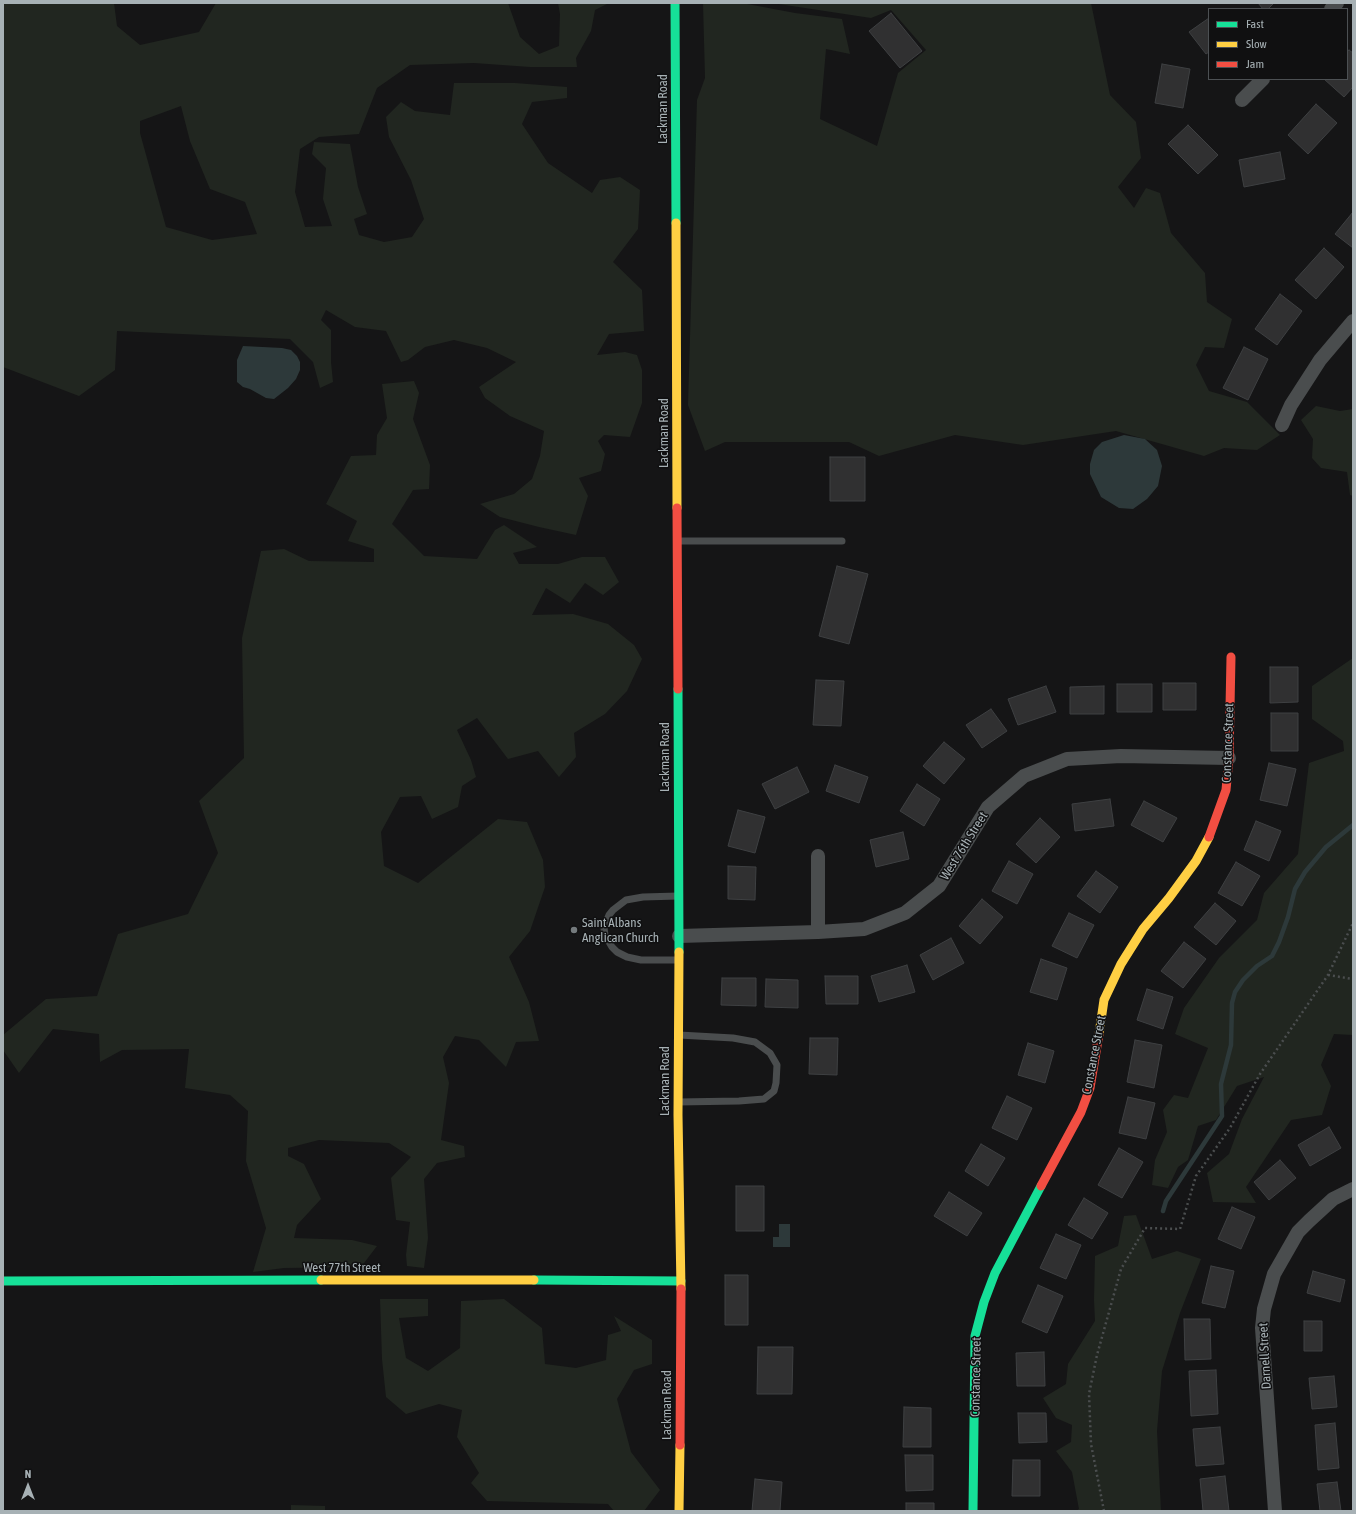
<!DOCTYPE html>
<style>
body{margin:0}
#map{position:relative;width:1356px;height:1514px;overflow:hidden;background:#151516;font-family:"Asap Condensed",sans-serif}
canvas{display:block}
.frame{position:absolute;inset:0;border:4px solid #a7b1b5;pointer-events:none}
.legend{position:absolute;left:1208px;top:8px;width:140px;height:72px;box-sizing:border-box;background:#101011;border:1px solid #4c5053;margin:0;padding:5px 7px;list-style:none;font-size:12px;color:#a7b1b5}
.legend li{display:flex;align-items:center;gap:8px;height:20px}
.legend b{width:20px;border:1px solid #4c5053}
.north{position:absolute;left:8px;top:1466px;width:40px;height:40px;-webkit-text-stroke:3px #101011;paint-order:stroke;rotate:0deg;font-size:11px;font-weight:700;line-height:16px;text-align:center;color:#a7b1b5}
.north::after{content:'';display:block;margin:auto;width:14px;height:18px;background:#a7b1b5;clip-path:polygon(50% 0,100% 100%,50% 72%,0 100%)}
</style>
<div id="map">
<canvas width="1356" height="1514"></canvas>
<div class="frame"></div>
<ul class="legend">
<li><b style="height:5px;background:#16e098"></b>Fast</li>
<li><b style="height:5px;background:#ffcf43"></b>Slow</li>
<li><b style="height:5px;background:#f24e42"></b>Jam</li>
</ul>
<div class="north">N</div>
</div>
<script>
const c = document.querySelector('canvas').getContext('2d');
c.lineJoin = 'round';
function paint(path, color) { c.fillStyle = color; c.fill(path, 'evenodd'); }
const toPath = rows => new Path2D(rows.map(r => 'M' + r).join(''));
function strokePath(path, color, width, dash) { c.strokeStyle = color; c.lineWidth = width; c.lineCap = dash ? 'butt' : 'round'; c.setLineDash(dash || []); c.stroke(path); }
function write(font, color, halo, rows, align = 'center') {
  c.font = font + ' "Asap Condensed",sans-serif'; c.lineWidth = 3; c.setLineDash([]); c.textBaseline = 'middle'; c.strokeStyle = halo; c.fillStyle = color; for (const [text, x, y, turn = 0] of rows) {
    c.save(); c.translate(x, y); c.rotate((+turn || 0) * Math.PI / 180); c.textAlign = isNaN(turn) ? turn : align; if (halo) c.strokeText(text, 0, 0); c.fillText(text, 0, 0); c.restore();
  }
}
const green = toPath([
 [3,3,114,3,117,26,140,45,199,32,216,3,508,3,520,37,539,54,559,46,560,14,558,3,609,3,595,10,591,31,576,58,577,67,530,67,474,63,410,65,377,88,359,134,319,137,300,149,295,192,305,227,332,226,323,199,326,168,312,154,314,142,350,144,358,187,367,214,354,219,359,235,384,242,412,237,424,219,411,180,389,137,386,117,401,102,415,111,450,115,454,83,515,83,567,87,567,98,532,102,522,124,548,163,592,193,600,180,620,177,640,190,638,229,613,262,642,290,644,331,609,334,597,355,625,352,637,355,642,370,642,403,630,437,604,435,598,441,605,454,601,471,579,478,588,496,576,535,539,527,500,517,480,504,514,494,532,479,540,456,544,431,510,416,485,398,479,387,516,362,487,348,454,340,425,347,408,360,401,362,386,331,355,327,326,310,321,320,331,330,331,362,333,382,320,388,313,362,290,339,117,331,115,370,79,396,3,367],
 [181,106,190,141,210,189,245,202,257,234,212,240,166,227,140,133,140,121],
 [703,3,742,3,795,13,842,19,850,54,826,49,820,119,877,146,898,73,926,50,891,10,871,18,772,3,1091,3,1110,95,1136,122,1141,158,1118,187,1134,208,1146,188,1160,193,1171,233,1205,273,1207,302,1232,319,1224,348,1205,347,1196,365,1209,391,1247,402,1280,435,1257,450,1224,448,1204,456,1116,431,1023,445,955,435,879,456,849,442,725,442,705,451,688,405,697,100,705,78],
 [414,381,419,393,413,419,430,465,429,489,413,490,392,524,424,556,477,559,495,530,504,525,537,547,513,553,519,564,558,564,582,557,605,557,619,582,603,595,585,583,570,603,546,588,532,615,573,614,608,624,634,645,642,659,627,691,605,714,574,733,576,757,559,777,538,751,508,759,477,718,457,730,471,760,476,777,462,786,458,807,432,819,421,796,400,797,381,832,384,866,418,883,498,819,527,822,543,860,545,887,530,931,509,957,529,1002,539,1041,516,1042,506,1067,479,1040,455,1036,443,1057,449,1083,441,1140,464,1146,465,1157,437,1163,424,1179,428,1238,424,1268,407,1266,406,1255,410,1222,396,1220,391,1178,411,1157,389,1143,319,1140,288,1148,288,1156,304,1164,321,1199,297,1225,294,1238,352,1240,377,1246,361,1267,284,1268,253,1272,266,1228,246,1161,248,1111,230,1095,185,1088,189,1049,122,1050,100,1062,99,1034,53,1029,19,1073,3,1050,3,1035,46,999,97,996,118,934,188,914,218,853,199,801,244,758,242,638,261,551,284,549,309,561,374,562,374,549,348,541,357,521,326,504,351,456,376,455,377,435,387,418,382,384],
 [1316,406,1340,411,1353,409,1353,496,1350,495,1347,472,1321,468,1312,458,1313,439,1301,420],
 [1353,658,1353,1035,1334,1034,1321,1065,1331,1086,1322,1115,1291,1120,1246,1187,1256,1203,1213,1202,1207,1173,1229,1154,1242,1119,1264,1077,1237,1086,1216,1120,1198,1126,1188,1160,1178,1167,1168,1188,1152,1185,1155,1160,1167,1132,1163,1110,1174,1095,1188,1098,1208,1048,1175,1034,1184,1008,1219,958,1257,920,1264,893,1298,854,1309,763,1344,751,1343,741,1312,719,1312,686],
 [1136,1215,1152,1259,1177,1251,1201,1259,1180,1313,1162,1371,1157,1431,1161,1511,1076,1511,1079,1509,1072,1472,1056,1451,1071,1442,1072,1425,1056,1418,1043,1398,1066,1384,1068,1364,1095,1321,1094,1300,1095,1256,1118,1246,1124,1216],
 [380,1299,428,1299,428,1316,399,1318,406,1358,428,1371,460,1348,461,1301,504,1299,542,1328,545,1364,576,1368,606,1360,608,1335,621,1331,614,1316,652,1340,652,1364,634,1370,617,1399,631,1452,660,1490,644,1511,614,1511,608,1504,487,1501,471,1483,479,1473,457,1437,462,1410,439,1404,406,1414,386,1397,382,1359],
 [291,1505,325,1506,325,1511,291,1511]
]);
const water = toPath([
 [243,346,282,348,291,350,297,356,300,362,300,370,296,379,288,388,274,399,266,398,250,389,243,387,237,382,237,360],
 [1124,435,1145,439,1157,450,1162,466,1158,486,1147,499,1133,509,1119,508,1101,497,1090,474,1090,464,1094,450,1102,442],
 [779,1224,790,1224,790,1247,773,1247,773,1237,779,1237]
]);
const stream = toPath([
 [1163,1211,1166,1201,1222,1116,1221,1084,1231,1045,1232,1003,1235,992,1243,980,1257,966,1272,956,1279,942,1288,917,1295,889,1305,872,1326,847,1353,825]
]);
const building = toPath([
 [1258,3,1274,3,1268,9,1263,9,1258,3],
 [891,13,922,51,900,68,869,31,891,13],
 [1209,18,1209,52,1206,54,1189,32,1209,18],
 [1349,50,1353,53,1353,87,1344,97,1324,79,1347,79,1347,52,1349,50],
 [1162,64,1190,69,1183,108,1155,103,1162,64],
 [1316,104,1337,123,1308,154,1288,135,1316,104],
 [1188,125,1218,155,1198,174,1168,144,1188,125],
 [1280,152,1285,179,1244,187,1239,160,1280,152],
 [1353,212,1353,248,1335,234,1353,212],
 [1324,248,1344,267,1316,299,1295,280,1324,248],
 [1280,294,1302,311,1277,345,1255,329,1280,294],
 [1244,347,1268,359,1248,400,1223,388,1244,347],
 [830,457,865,457,865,501,830,501,830,457],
 [837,566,868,574,849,644,819,636,837,566],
 [1270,667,1298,667,1298,702,1270,703,1270,667],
 [816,680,844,681,841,726,813,725,816,680],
 [1163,683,1196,683,1196,710,1163,710,1163,683],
 [1117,684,1152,684,1152,712,1117,712,1117,684],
 [1046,686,1056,712,1018,725,1008,699,1046,686],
 [1104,686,1104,714,1070,714,1070,687,1104,686],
 [991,709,1007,731,982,748,966,725,991,709],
 [1271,713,1298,713,1298,751,1271,751,1271,713],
 [944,742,965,759,944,784,923,766,944,742],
 [1269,763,1296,769,1287,806,1260,800,1269,763],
 [835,765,868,777,859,803,826,791,835,765],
 [797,767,809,792,775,809,762,784,797,767],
 [917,784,940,799,924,826,900,811,917,784],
 [1110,799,1114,826,1075,831,1072,804,1110,799],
 [1144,801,1177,818,1163,842,1131,825,1144,801],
 [738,810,765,817,755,853,728,846,738,810],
 [1040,818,1060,837,1036,863,1016,844,1040,818],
 [1256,821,1281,831,1269,861,1244,850,1256,821],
 [903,832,909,859,876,867,870,840,903,832],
 [1009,861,1033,874,1017,904,992,891,1009,861],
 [1236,862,1260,876,1242,906,1218,893,1236,862],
 [728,866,756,867,755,900,728,899,728,866],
 [1096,871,1118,887,1100,913,1077,896,1096,871],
 [982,899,1003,917,980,944,959,926,982,899],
 [1215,903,1236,921,1216,945,1194,927,1215,903],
 [1069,913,1094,925,1077,958,1052,946,1069,913],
 [951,938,964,963,933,980,920,955,951,938],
 [1184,942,1206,959,1183,988,1161,971,1184,942],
 [1041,959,1067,968,1057,1000,1030,992,1041,959],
 [907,965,915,992,879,1002,871,976,907,965],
 [825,976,858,976,858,1004,826,1004,825,976],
 [722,978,756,978,756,1006,721,1005,722,978],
 [766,979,798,980,798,1008,765,1007,766,979],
 [1147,989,1173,997,1163,1029,1137,1020,1147,989],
 [810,1038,838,1038,837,1075,809,1074,810,1038],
 [1135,1040,1162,1045,1154,1088,1127,1082,1135,1040],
 [1028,1043,1054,1051,1045,1083,1018,1075,1028,1043],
 [1007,1096,1032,1108,1017,1140,992,1128,1007,1096],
 [1128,1097,1155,1103,1146,1139,1119,1133,1128,1097],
 [1329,1127,1341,1148,1310,1166,1298,1145,1329,1127],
 [981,1144,1005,1158,988,1186,965,1171,981,1144],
 [1119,1148,1143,1162,1122,1198,1098,1185,1119,1148],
 [1280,1160,1296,1178,1269,1200,1254,1182,1280,1160],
 [736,1186,764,1186,764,1231,736,1231,736,1186],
 [949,1192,982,1213,967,1236,934,1216,949,1192],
 [1084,1198,1108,1213,1092,1239,1068,1225,1084,1198],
 [1232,1207,1255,1217,1241,1249,1218,1239,1232,1207],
 [1056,1234,1081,1245,1066,1279,1040,1268,1056,1234],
 [1211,1266,1234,1271,1225,1308,1202,1303,1211,1266],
 [1313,1271,1345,1280,1340,1302,1307,1293,1313,1271],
 [725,1275,748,1275,748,1325,725,1325,725,1275],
 [1038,1285,1063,1296,1047,1333,1022,1322,1038,1285],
 [1184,1319,1210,1319,1211,1359,1185,1360,1184,1319],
 [1304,1321,1322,1321,1322,1351,1304,1351,1304,1321],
 [758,1347,793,1347,792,1394,757,1394,758,1347],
 [1044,1352,1045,1386,1017,1386,1016,1353,1044,1352],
 [1216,1370,1218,1414,1191,1416,1189,1371,1216,1370],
 [1334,1376,1337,1407,1312,1409,1309,1378,1334,1376],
 [904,1407,931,1408,931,1447,903,1447,904,1407],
 [1018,1413,1046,1413,1047,1442,1019,1443,1018,1413],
 [1335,1423,1339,1468,1318,1470,1315,1425,1335,1423],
 [1220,1427,1224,1464,1196,1466,1193,1429,1220,1427],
 [905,1455,933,1455,933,1490,906,1491,905,1455],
 [1013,1460,1040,1460,1040,1496,1012,1496,1013,1460],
 [1225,1476,1229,1511,1203,1511,1200,1479,1225,1476],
 [755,1479,782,1482,780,1511,752,1511,755,1479],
 [1337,1482,1341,1511,1320,1511,1317,1484,1337,1482],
 [906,1503,934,1503,934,1511,906,1511,906,1503]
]);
const path = toPath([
 [1328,975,1353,979],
 [1104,1511,1091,1444,1089,1394,1097,1355,1121,1269,1145,1228,1180,1229,1196,1176,1230,1128,1260,1074,1328,975,1353,923]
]);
const lane = toPath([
 [677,541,842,541],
 [678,896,643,897,626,900,613,910,609,915,604,928,605,935,612,947,617,952,627,957,641,960,679,960],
 [678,1102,739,1101,764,1099,774,1091,776,1083,777,1065,770,1053,755,1042,733,1038,679,1035]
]);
const street = toPath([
 [1331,9,1337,3],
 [1242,100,1263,79],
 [1282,425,1291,405,1320,360,1353,321],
 [818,856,818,932],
 [679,936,818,932,864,929,905,913,939,886,988,807,1024,776,1067,759,1121,756,1229,758],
 [1275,1511,1262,1328,1264,1309,1274,1274,1298,1232,1309,1221,1333,1199,1353,1189]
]);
const fast = toPath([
 [675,3,676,223],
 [678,689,679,952],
 [534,1280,681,1281],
 [3,1281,321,1280],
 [973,1511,975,1336,984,1302,995,1273,1041,1186]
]);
const slow = toPath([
 [676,223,677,508],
 [679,952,678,1115,681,1289],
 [1099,1034,1104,1000,1121,964,1143,929,1169,898,1196,861,1209,837],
 [321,1280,534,1280],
 [679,1511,680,1445]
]);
const jam = toPath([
 [677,508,678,689],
 [1209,837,1226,790,1229,758,1231,657],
 [1041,1186,1081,1112,1090,1088,1099,1034],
 [680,1445,681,1289]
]);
const markers = [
 [574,930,4,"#747a7d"]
];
const streetNames = [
 ["Lackman Road",663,109,-90],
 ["Lackman Road",664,433,-90],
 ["Constance Street",1228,743,-88],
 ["Lackman Road",665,757,-90],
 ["West 76th Street",964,846,-58],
 ["Constance Street",1094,1055,-79],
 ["Lackman Road",665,1081,-90],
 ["West 77th Street",342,1268],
 ["Darnell Street",1265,1356,-93],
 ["Constance Street",976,1377,-89],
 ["Lackman Road",667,1405,-90]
];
const poiNames = [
 ["Saint Albans",582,923],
 ["Anglican Church",582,938]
];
paint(green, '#212620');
paint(water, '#2d393a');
strokePath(stream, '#2d393a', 4.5);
paint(building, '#303031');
strokePath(building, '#3e4042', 1);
strokePath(path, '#4b4e4f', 2.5, [2, 3]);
strokePath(lane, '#4a4d4e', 7);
strokePath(street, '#4a4d4e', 14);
strokePath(fast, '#16e098', 9);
strokePath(slow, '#ffcf43', 9);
strokePath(jam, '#f24e42', 9);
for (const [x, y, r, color] of markers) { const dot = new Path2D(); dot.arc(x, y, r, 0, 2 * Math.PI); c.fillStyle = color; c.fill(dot); strokePath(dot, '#101011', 1.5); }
write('13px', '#a7b1b5', '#101011', streetNames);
write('13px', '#a7b1b5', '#101011', poiNames, 'left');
</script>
